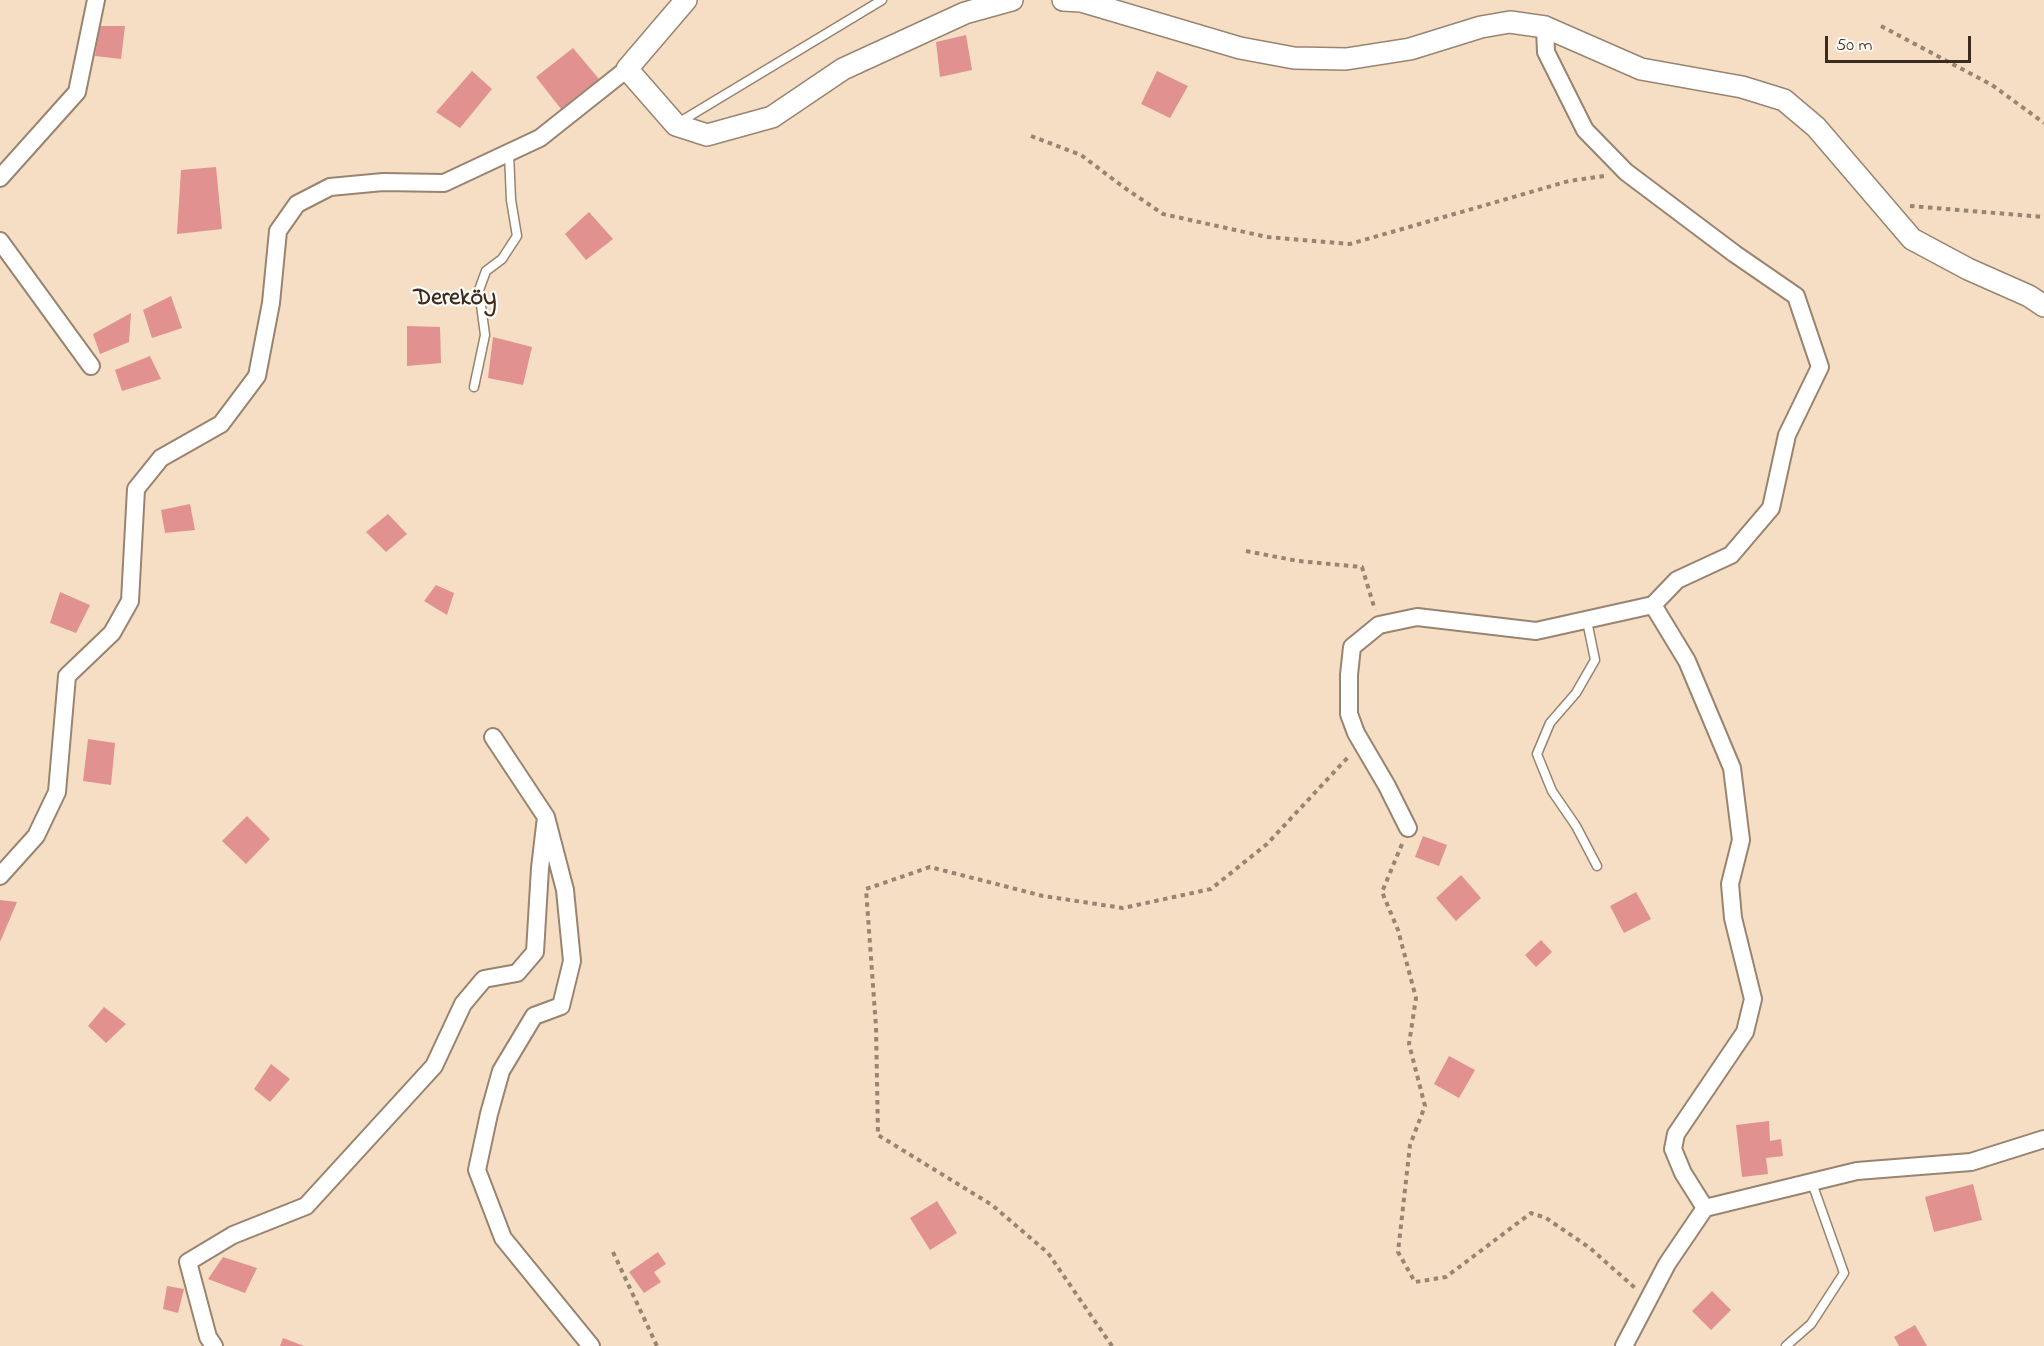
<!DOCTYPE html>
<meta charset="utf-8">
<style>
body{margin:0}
#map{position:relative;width:2044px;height:1346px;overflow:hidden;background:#f5dec3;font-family:"Indie Flower",sans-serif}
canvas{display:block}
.scale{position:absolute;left:1825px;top:36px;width:146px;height:27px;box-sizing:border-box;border:3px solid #3b2a1e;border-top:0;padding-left:8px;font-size:18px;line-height:21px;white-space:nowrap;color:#3b2a1e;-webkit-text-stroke:4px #fdfcf7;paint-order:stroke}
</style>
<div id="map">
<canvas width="2044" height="1346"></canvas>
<div class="scale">50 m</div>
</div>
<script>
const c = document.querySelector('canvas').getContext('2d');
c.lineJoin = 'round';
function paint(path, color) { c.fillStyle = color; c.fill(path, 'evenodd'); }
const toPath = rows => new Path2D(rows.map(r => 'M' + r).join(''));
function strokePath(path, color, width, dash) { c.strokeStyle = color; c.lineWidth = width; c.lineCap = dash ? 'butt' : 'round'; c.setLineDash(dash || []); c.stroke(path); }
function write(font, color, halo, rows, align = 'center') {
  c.font = font + ' "Indie Flower",sans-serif'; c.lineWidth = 4.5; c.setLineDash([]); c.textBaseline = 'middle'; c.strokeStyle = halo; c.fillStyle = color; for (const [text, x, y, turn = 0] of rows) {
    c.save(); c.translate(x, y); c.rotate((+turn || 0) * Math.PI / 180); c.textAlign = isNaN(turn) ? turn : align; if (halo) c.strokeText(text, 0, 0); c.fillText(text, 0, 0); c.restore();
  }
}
const building = toPath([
 [100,26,125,26,121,59,95,56],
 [966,35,972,70,940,77,936,42],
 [573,48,599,79,561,109,536,77],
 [472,71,492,89,460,128,436,112],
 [1157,71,1188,86,1170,118,1141,104],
 [216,167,222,229,177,234,181,170],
 [589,212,613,239,586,260,565,234],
 [171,296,182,328,152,338,143,310],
 [131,313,129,342,100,354,93,334],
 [407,326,440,327,441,363,407,366],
 [493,337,532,347,523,385,488,378],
 [150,356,161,379,122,391,115,370],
 [190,504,195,530,165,533,161,510],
 [388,514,407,534,386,552,366,532],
 [436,585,454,593,447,615,424,601],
 [60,592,90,605,76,633,50,623],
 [88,739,115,743,111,785,83,781],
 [247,816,270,839,246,864,222,841],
 [1423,836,1447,845,1439,866,1415,857],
 [1461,875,1481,898,1456,921,1436,898],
 [1636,892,1651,919,1624,933,1610,906],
 [0,900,17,902,0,942],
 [1541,940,1552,952,1536,967,1525,955],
 [104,1007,126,1024,106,1043,88,1026],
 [1449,1056,1475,1070,1459,1098,1434,1084],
 [271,1064,290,1079,270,1102,254,1089],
 [1769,1121,1770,1141,1781,1139,1783,1156,1766,1158,1768,1174,1742,1177,1736,1125],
 [1973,1184,1982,1220,1934,1232,1925,1197],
 [937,1201,957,1233,930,1250,910,1218],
 [658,1252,666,1264,654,1272,661,1282,644,1293,629,1272],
 [223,1257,257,1268,245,1293,208,1279],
 [167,1286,184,1289,178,1313,163,1309],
 [1712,1291,1731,1310,1711,1330,1692,1311],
 [1915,1325,1927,1346,1899,1346,1894,1337],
 [283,1338,304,1346,280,1346]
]);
const path = toPath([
 [1881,26,1992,85,2044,123],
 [1031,136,1081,155,1122,186,1163,214,1267,237,1350,244,1569,181,1604,176],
 [1910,206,2044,217],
 [1246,551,1298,561,1362,567,1375,610],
 [1402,844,1382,892,1398,930,1416,998,1409,1044,1425,1106,1410,1145,1398,1252,1415,1282,1446,1277,1531,1213,1546,1218,1590,1248,1635,1288],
 [613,1252,657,1346],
 [1112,1346,1048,1253,992,1205,878,1135,876,1027,866,889,930,867,1043,896,1123,908,1211,889,1267,844,1350,755]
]);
const service = toPath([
 [678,123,882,0],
 [474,387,485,335,479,290,486,271,502,259,517,236,511,200,509,153],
 [1587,621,1595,660,1576,693,1550,723,1537,754,1552,791,1576,826,1597,866],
 [1786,1346,1811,1324,1844,1273,1812,1183]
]);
const minor = toPath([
 [1545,27,1546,52,1585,130,1626,172,1735,254,1796,296,1820,367,1787,435,1771,508,1731,555,1677,580,1653,605,1687,661,1732,768,1741,840,1730,884,1733,918,1753,999,1745,1032,1676,1134,1673,1149,1683,1173,1705,1208],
 [0,178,77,92,96,0],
 [0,241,91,366],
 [493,737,546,817,565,890,572,961,561,1006,534,1016,501,1071,489,1114,477,1170,503,1238,591,1346],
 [1408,828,1387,786,1356,733,1349,714,1349,675,1352,647,1379,625,1417,617,1536,631,1653,605],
 [0,876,36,836,57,792,67,676,112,633,130,601,136,489,161,458,221,424,257,376,271,303,278,231,297,204,330,187,383,182,444,183,540,138,627,69],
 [214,1346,208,1337,188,1262,233,1235,306,1206,434,1066,463,1004,484,979,517,973,535,952,540,868,546,817],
 [1624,1346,1667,1264,1705,1208,1857,1171,1971,1162,2044,1139]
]);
const tertiary = toPath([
 [686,0,627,69,676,125,707,135,772,117,843,69,965,13,1012,0],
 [1063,0,1081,1,1240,48,1294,58,1346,59,1410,49,1481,27,1510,22,1545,27,1641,69,1742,87,1784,100,1816,127,1912,239,1968,269,2029,296,2044,306]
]);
const quarterNames = [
 ["Dereköy",455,300]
];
paint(building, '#e29191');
strokePath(service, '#988470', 11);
strokePath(minor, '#988470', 20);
strokePath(tertiary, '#988470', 24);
strokePath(path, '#988470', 4, [4.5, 4.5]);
strokePath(service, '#fff', 8);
strokePath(minor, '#fff', 16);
strokePath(tertiary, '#fff', 21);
write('bold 24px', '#3b2a1e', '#fdfcf7', quarterNames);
</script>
